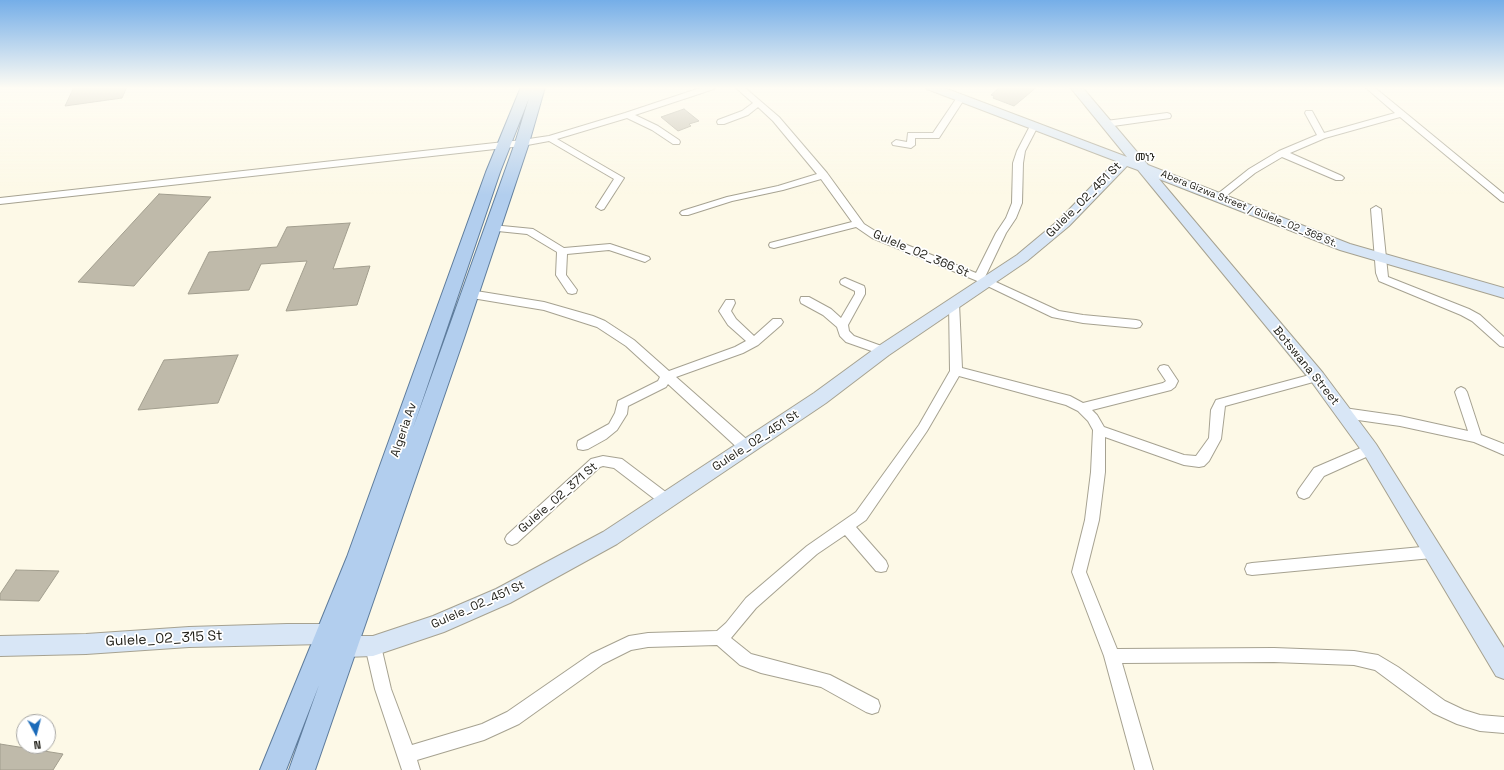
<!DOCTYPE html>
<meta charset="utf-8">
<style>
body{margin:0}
#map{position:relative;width:1504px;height:770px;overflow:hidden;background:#fdf9e7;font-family:"Space Grotesk",sans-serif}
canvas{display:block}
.north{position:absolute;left:16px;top:714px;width:40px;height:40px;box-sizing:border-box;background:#fff;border:1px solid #a7a6a3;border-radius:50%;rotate:173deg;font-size:11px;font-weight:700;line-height:16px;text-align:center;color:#22211a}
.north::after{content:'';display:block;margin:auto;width:14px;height:18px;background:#1a6ab9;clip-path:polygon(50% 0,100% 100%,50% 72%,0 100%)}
</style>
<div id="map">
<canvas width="1504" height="770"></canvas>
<div class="north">N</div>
</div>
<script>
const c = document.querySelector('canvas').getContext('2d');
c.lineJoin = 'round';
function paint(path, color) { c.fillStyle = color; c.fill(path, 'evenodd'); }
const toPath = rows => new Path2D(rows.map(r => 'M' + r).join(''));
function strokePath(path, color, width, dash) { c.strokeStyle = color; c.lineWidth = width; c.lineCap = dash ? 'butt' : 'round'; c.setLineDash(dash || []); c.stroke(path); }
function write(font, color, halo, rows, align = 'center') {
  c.font = font + ' "Space Grotesk","Noto Sans Ethiopic",sans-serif'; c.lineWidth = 3.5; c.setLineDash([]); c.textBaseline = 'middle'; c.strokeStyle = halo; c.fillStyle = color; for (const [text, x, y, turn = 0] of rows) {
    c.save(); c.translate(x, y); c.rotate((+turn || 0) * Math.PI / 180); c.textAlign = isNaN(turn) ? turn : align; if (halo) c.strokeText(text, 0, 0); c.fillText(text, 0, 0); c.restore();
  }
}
const building = toPath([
 [74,87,127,87,122,98,65,106,74,87],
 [1000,87,1037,87,1014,106,993,98,994,96,991,95,1000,87],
 [684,109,699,121,689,124,691,126,678,131,661,117,684,109],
 [159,194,211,197,134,286,78,282,159,194],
 [350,223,333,269,370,266,357,305,286,311,307,261,261,264,249,290,188,294,209,252,277,247,287,227,350,223],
 [238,355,218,403,138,410,164,360,238,355],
 [16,570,59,571,39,601,0,600,0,594,16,570],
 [0,744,63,754,53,770,0,770,0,744]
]);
const street = toPath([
 [703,87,715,87,714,89,635,115,658,126,679,140,680,142,679,144,673,144,652,130,627,118,557,139,624,178,604,209,601,210,596,207,614,179,549,141,522,146,0,204,0,198,522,140,549,136,625,113,703,87],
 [735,87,744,87,779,117,827,173,864,224,880,234,976,273,996,233,1006,218,1012,203,1013,163,1017,151,1031,124,1037,124,1038,126,1025,151,1023,163,1022,203,1016,218,1006,233,985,277,1059,311,1083,315,1136,320,1140,321,1142,324,1140,327,1136,328,1083,323,1052,317,975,280,872,238,856,227,774,248,770,247,769,245,770,243,852,222,821,179,783,190,732,201,688,215,682,215,680,213,682,211,727,197,778,186,817,174,773,121,758,107,748,115,724,124,718,124,717,122,718,120,742,111,753,103,735,87],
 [1365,87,1374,87,1504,194,1504,202,1501,201,1400,117,1325,138,1290,153,1342,176,1344,178,1342,180,1336,180,1282,157,1255,173,1221,200,1215,200,1213,198,1215,196,1249,169,1279,151,1317,135,1305,113,1306,111,1312,111,1324,133,1395,113,1365,87],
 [958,96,961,96,965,98,939,138,915,138,915,145,911,148,893,145,892,143,896,140,907,142,908,133,933,133,958,96],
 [1167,113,1170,114,1171,116,1170,118,1106,127,1102,124,1106,121,1167,113],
 [1376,206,1381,209,1388,277,1469,309,1480,315,1504,337,1504,347,1500,346,1472,321,1461,315,1379,281,1376,273,1371,209,1376,206],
 [492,225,533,229,564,248,610,244,649,257,650,259,645,262,609,250,567,254,566,275,577,290,576,293,572,294,568,293,556,275,557,252,527,234,488,230,487,228,492,225],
 [845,278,864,286,865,289,865,294,848,325,849,331,854,336,887,348,889,351,887,354,883,355,846,342,840,336,837,327,823,315,801,303,800,300,801,297,809,297,831,309,841,318,855,294,855,291,841,284,840,282,841,280,845,278],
 [470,290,544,302,593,316,605,321,634,340,669,371,735,347,746,341,728,325,719,311,726,300,734,300,735,303,731,311,736,319,754,336,773,319,781,319,783,322,781,325,758,345,743,353,676,377,752,444,753,448,752,452,747,453,742,452,668,384,666,387,628,406,627,414,617,430,606,439,588,449,583,450,578,449,577,445,578,441,609,424,615,413,618,401,658,381,660,377,626,346,597,327,544,310,466,297,465,294,466,291,470,290],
 [954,299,958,300,959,303,962,368,1070,396,1083,403,1163,383,1166,381,1158,369,1160,366,1164,365,1168,366,1178,381,1175,387,1171,390,1092,410,1097,415,1104,427,1184,455,1196,456,1209,438,1211,410,1216,400,1317,373,1321,374,1323,377,1321,380,1317,381,1225,406,1221,439,1209,461,1204,466,1199,467,1184,465,1105,437,1105,472,1099,520,1086,572,1117,649,1274,648,1354,651,1378,655,1398,667,1445,701,1464,710,1480,715,1504,717,1504,733,1480,731,1457,724,1433,713,1375,670,1354,665,1274,662,1122,663,1153,770,1135,770,1104,656,1072,572,1085,520,1091,472,1093,430,1088,421,1078,411,1066,405,959,376,927,431,866,520,856,527,886,561,888,566,886,571,881,572,876,571,845,535,817,554,756,608,731,638,751,654,830,675,878,700,880,706,878,712,872,714,866,712,821,687,761,673,740,665,717,645,648,647,631,650,603,664,519,724,484,740,417,760,420,770,402,770,375,689,365,646,368,641,373,639,378,641,381,646,391,689,412,745,482,724,507,712,591,654,629,636,648,633,717,631,726,623,746,598,807,546,856,512,919,425,950,371,949,303,950,300,954,299],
 [1461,387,1465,389,1467,392,1481,435,1504,444,1504,455,1474,442,1400,426,1344,418,1340,416,1338,413,1340,410,1344,408,1400,416,1468,431,1455,392,1457,389,1461,387],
 [1370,444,1375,445,1376,449,1375,453,1324,476,1309,497,1304,499,1299,497,1297,493,1299,489,1314,468,1370,444],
 [603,456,622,459,671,496,673,500,671,504,666,506,661,504,614,468,603,466,600,467,517,543,512,545,507,543,505,539,507,535,591,459,603,456],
 [1432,546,1437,548,1439,552,1437,556,1432,558,1252,575,1247,574,1245,569,1247,564,1252,563,1432,546]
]);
const secondary = toPath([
 [925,87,942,87,1127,157,1070,87,1082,87,1148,165,1350,244,1504,288,1504,298,1340,250,1159,179,1323,373,1376,444,1504,648,1504,679,1496,676,1364,454,1311,381,1138,170,1127,166,1069,226,1027,261,889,355,826,403,617,544,510,603,444,632,373,656,345,657,337,654,324,644,189,647,86,654,0,656,0,636,86,634,189,627,287,624,328,624,336,627,348,636,373,636,433,616,496,589,603,532,814,393,877,347,1017,255,1059,220,1116,161,927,89,925,87]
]);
const primary = toPath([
 [521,87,545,87,529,143,464,338,315,770,289,770,319,685,286,770,260,770,347,557,486,172,521,87],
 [529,98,515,143,413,428,500,172,529,98]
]);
const farStreetnames = [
 ["Abera Gizwa Street / Gulele_02_368 St.",1249,209,22]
];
const farNeighbourhoodnames = [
 ["መነን",1145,158]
];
const streetNames = [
 ["Gulele_02_451 St",1084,200,-45],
 ["Gulele_02_366 St",921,254,23],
 ["Botswana Street",1306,366,51],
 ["Algeria Av",404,430,-71],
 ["Gulele_02_451 St",756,441,-33],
 ["Gulele_02_371 St",558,498,-41],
 ["Gulele_02_451 St",478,605,-24]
];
const nearStreetnames = [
 ["Gulele_02_315 St",164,639,-3]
];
paint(building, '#bfbaaa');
strokePath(building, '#a29e8e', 1);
strokePath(street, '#a6a291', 2);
strokePath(secondary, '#a6a291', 2);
strokePath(primary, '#5e7c9c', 2);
paint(street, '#fff');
paint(secondary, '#d8e6f6');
paint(primary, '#b2ceee');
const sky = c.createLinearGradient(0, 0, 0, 195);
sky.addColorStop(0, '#75aee8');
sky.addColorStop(0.45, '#fefcf4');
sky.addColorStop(1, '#fefcf400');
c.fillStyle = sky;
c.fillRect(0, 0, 1504, 195);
write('10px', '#22211a', '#fff', farStreetnames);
write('11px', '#22211a', '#fff', farNeighbourhoodnames);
write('12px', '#22211a', '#fff', streetNames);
write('14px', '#22211a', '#fff', nearStreetnames);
</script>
